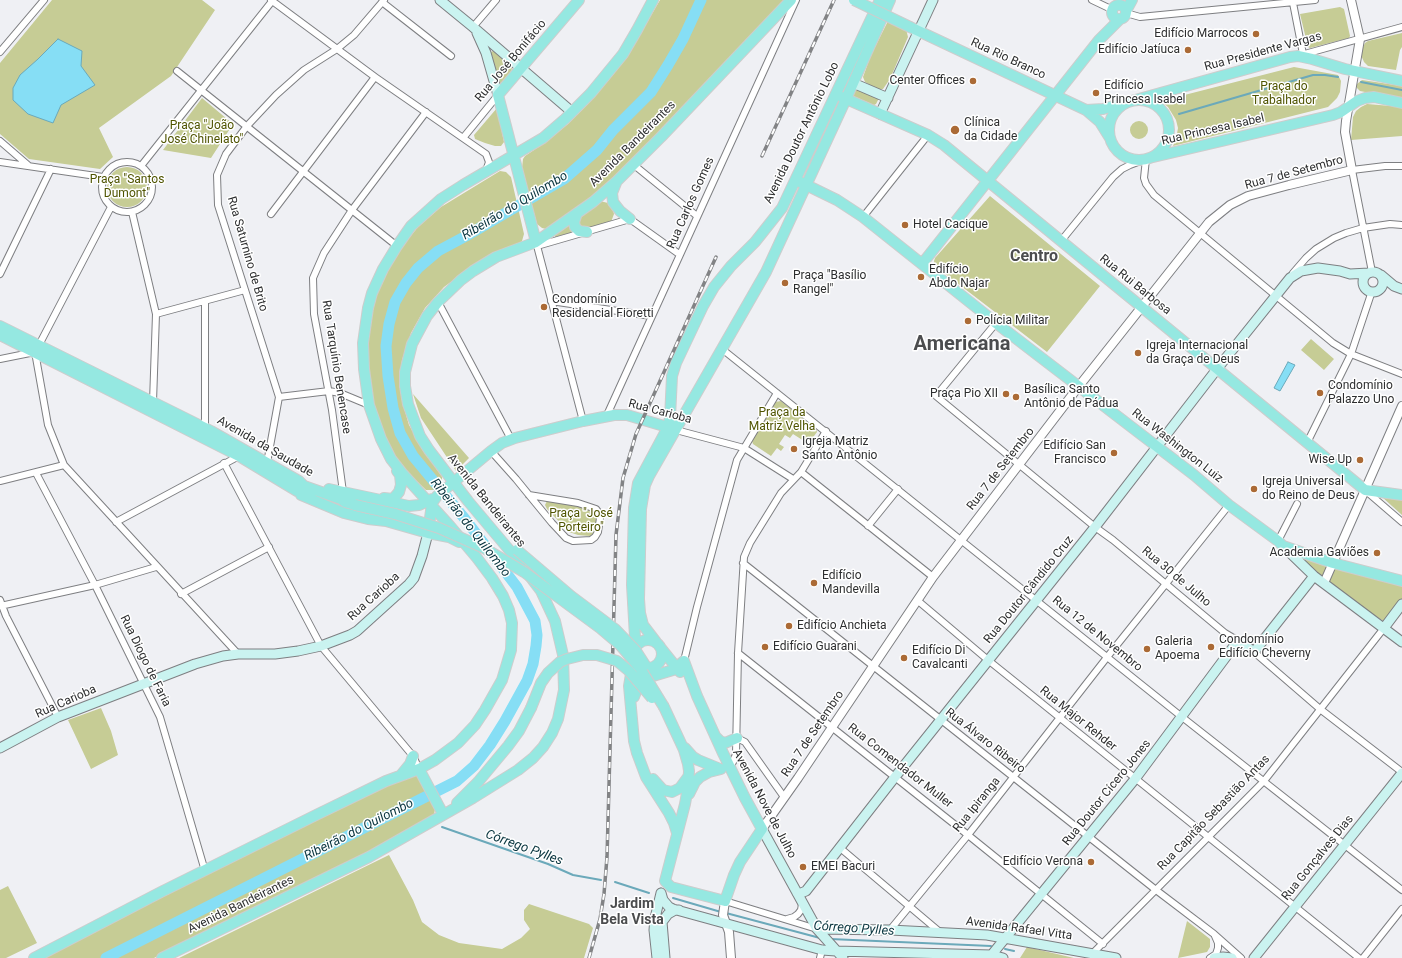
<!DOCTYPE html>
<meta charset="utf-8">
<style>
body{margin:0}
canvas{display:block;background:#eff0f4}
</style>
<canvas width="1402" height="958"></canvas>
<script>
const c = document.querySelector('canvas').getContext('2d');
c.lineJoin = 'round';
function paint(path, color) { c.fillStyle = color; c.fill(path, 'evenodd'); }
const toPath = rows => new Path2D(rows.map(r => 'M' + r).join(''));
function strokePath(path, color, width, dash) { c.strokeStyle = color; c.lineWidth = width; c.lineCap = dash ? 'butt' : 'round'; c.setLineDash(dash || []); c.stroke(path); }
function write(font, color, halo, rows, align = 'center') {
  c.font = font + ' Roboto,sans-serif'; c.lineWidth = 3; c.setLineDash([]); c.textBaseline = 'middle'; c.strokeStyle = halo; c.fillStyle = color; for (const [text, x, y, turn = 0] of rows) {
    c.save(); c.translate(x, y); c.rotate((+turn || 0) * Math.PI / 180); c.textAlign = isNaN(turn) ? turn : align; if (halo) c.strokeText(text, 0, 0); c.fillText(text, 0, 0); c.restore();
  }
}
const green = toPath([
 [52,0,202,0,215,10,171,76,99,128,113,157,100,169,29,159,0,134,0,63],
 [660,0,784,0,756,34,628,165,586,203,546,229,542,228,537,224,522,168,523,159,525,156,546,142,568,124,587,105,612,76,627,57],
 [1340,7,1344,9,1350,36,1349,38,1310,48,1308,47,1300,14],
 [888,21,906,29,908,37,890,79,883,89,877,89,865,82,863,77,871,55],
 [1402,33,1402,47,1400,50,1396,70,1368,66,1364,62,1361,55,1363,47,1365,43,1368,41],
 [493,51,509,65,512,68,511,72,501,83,499,82,491,52],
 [1294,67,1338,75,1341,81,1340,92,1337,98,1328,107,1173,146,1176,139,1178,128,1176,120,1168,107,1161,101],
 [1362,80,1402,86,1402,99,1360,91,1357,88,1357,84],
 [855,88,879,98,876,104,874,105,853,96],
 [202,98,233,124,211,158,163,150],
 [1367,104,1391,106,1402,108,1402,136,1351,140,1353,117,1356,111,1361,107],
 [497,108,504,142,501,146,495,146,485,143,475,139,474,135],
 '1130 130a9 9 0 1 1 18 0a9 9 0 1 1-18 0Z',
 '107 187a20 20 0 1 1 40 0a20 20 0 1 1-40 0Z',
 [500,171,506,172,511,177,524,234,522,241,520,243,474,265,444,287,425,308,411,333,402,360,399,382,402,401,409,425,422,448,442,477,442,481,437,488,434,490,426,490,401,466,388,446,372,399,369,367,369,331,375,300,385,275,401,248,418,227,441,207],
 [990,196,1100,286,1047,352,935,266,934,261,935,258],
 [600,201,608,203,613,210,614,214,611,222,555,237,555,235],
 [1311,339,1334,359,1324,370,1301,350],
 [413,394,469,458,456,471,421,418],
 [781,401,816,429,817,432,811,440,807,437,804,441,793,434,790,438,785,435,779,444,784,447,781,451,777,448,771,456,753,444,752,441,775,402],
 [1382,497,1402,500,1402,515],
 [550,500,591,508,596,511,598,516,595,532,593,535,590,536,578,535,569,532,547,509,545,505,547,501],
 [1301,558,1329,563,1321,578],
 [1334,568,1402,586,1402,599,1385,622,1327,584],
 [101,708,111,731,118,755,91,769,68,720],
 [417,774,435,809,434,815,367,853,154,958,42,958,317,819,388,785],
 [389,855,413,900,422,922,439,935,459,943,502,949,521,938,530,929,524,920,524,910,529,904,589,924,593,928,584,958,179,958],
 [8,886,37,943,6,958,0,958,0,890],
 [1187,921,1210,939,1210,947,1207,952,1178,958],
 [1027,947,1074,958,1020,958]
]);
const water = toPath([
 [58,39,82,51,81,66,95,85,61,105,53,123,28,114,13,100,13,88,20,75,38,59,58,39],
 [1288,362,1295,365,1280,391,1274,388,1288,362]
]);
const stream = toPath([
 [1361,82,1402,90],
 [1179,114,1313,75,1325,75,1338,77],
 [442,827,548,864,573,875,601,880],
 [615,882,649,893],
 [673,898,721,912],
 [726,913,820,938],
 [830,939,991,946],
 [1005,949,1014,951]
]);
const river = toPath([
 [106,958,457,781,474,766,490,745,505,721,527,681,533,664,536,646,537,635,535,621,517,587,465,519,413,456,400,433,393,408,388,376,386,346,389,324,395,302,406,283,418,268,438,251,466,236,564,179,597,150,613,130,651,92,668,65,683,39,701,0]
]);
const minor = toPath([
 [271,0,375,77,486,154,489,162,486,171],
 [1092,0,1113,10],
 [382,2,451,56],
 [1293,3,1303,54],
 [1126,13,1140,17,1315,0],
 [473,27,496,0],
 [0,52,44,0],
 [1301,55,1402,27],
 [177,71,397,246],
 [463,138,498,95],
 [0,141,29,166],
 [1146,159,1144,178,1146,184,1154,195,1333,343,1351,354,1402,374],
 '102 187a25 25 0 1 1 50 0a25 25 0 1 1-50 0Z',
 [0,162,103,177],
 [634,165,697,216],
 [141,166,273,0],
 [132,212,156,314,153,402],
 [271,214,375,77],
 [863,217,928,135],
 [1061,241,1113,177,1122,169,1130,165,1146,159],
 [536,242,583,421],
 [537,246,630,219,679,254],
 [1372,272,1352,170,1385,166,1402,166],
 [1293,273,1306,258,1316,249,1334,238,1346,233,1363,228,1390,224,1402,225],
 [0,274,51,169],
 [551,301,651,316],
 [438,302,511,439],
 [156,314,245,290],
 [996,323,936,396,1095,527,1113,540,1225,633,1242,643],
 [39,345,111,207],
 [722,349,1182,717,1402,890],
 [0,359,35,352,48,425,64,465,238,654],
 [279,397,329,391,340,393,369,405],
 [607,415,796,0],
 [205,428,205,301],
 [676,430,744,448,793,479],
 [1307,443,1351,354,1372,291],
 [491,451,516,479,529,495,552,523,566,538,573,541,591,540,595,537,598,532,600,518,599,513,596,509,578,503,529,495],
 [224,463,321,646,413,756,419,769],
 [267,463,279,397,218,205,217,175,226,154,247,126,276,95,304,70,337,49,354,35,384,0],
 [801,472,933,577],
 [36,473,95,585,160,717,205,871],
 [0,481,64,465],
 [1366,491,1402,522],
 [343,492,332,410,314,314,313,278,324,253,352,210,426,112],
 [116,522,239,456],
 [868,526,898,489],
 [1278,541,1297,504],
 [743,563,1156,890,1214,934,1241,958],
 [181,594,269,547],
 [0,600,6,616,58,717],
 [917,600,988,660,1359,958],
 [0,606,95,585,156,567],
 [1254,652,1320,709,1402,772],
 [738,653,968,835,1103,944],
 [684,661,697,607,737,460,777,393],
 [737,738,745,742,784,797],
 [729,767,733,762,736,754,738,653,744,557,750,543,781,493,801,472,826,431],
 [839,847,941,933],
 [725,901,817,929],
 [787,919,794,917,798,914,801,910,802,904],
 [890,930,968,835,1108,656,1229,505],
 [1092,954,1264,781,1384,628],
 [820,958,822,950],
 [1210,958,1216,954,1218,948,1218,943,1215,936],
 [1363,958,1402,909]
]);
const tertiary = toPath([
 [1324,583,1402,406],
 [762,829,798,778,933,577,1079,386,1209,222,1230,205,1248,196,1289,185,1352,170,1345,132,1346,121,1360,39,1351,0],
 [725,901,723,915,729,932,731,958]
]);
const secondary = toPath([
 [440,0,473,27,572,112],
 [477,33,486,53,498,95],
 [853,83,888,98],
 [880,114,933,0],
 '1363 282a10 10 0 1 1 20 0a10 10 0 1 1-20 0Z',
 [1381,275,1394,286,1402,289],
 [1283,546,1314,576,1402,642],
 [1384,628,1402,604],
 [0,748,58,717,195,664,223,656,238,654,275,654,298,651,321,646,350,635,357,631,409,584,414,578,422,556,428,533],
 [762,829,817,929,843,958],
 [661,893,663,900,669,907,673,909,822,950,836,951,992,955,1003,958],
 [797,893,801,893,806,891,895,777,1095,527,1217,369,1290,278,1301,271,1318,268,1340,271,1350,274,1369,273],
 [817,929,890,930,987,935,1116,958],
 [657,958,654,930,655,918,661,893],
 [665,958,662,922,668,914,675,910,679,910],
 [989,958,1135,779,1234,646,1242,643,1254,652,1314,576],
 [1214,958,1223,957,1232,958],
 [1254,958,1402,773]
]);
const primary = toPath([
 '1112 12a7 7 0 1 1 14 0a7 7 0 1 1-14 0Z',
 [1126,11,1132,0],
 [910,27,1086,110,1100,122,1110,138],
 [842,97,928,135,944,145,1365,490,1402,495],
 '1109 130a30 30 0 1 1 60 0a30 30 0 1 1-60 0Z',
 [1086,110,1103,109,1290,57,1298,56,1312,59,1345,69,1402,81],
 [1149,158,1333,115,1341,112,1357,101,1365,98,1374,97,1402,103],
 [796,180,837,200,863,217,996,323,1194,475,1229,505,1278,541,1283,546,1333,563,1402,581],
 [616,183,612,193,613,202,620,211,630,219],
 [577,213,574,222,575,227,579,231,587,232],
 [536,242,498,95,579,0],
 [922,264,1099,40,1120,19],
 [0,326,211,431,299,481,304,486,341,499,345,502,355,505],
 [0,335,239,456,297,491,311,494],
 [329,489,409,506,419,505,432,499],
 [301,495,344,513,368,519,386,521,428,533,449,537,459,542],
 [384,498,393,499,399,492,401,485,400,475,397,471],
 [428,533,432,503,437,496,491,451,502,443,515,438,583,421,614,415,627,415,674,429],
 '634 654a14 14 0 1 1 28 0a14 14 0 1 1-28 0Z',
 [656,642,643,625,640,613,639,599,641,509,645,485,649,476,766,272,846,99,890,0],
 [660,647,680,672],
 [634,651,635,637,632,585,634,508,638,483,668,427,670,418,672,376,676,363,703,306,714,287,731,266,755,242,782,208,880,0],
 [632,668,629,686,634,741,637,753,646,777,669,813,674,823,677,833],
 [634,697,637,689,644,680,653,676,673,670,684,661,697,696,722,751,745,798,762,829,740,862,734,875,725,901,671,887,665,881,685,804,688,787,689,771,688,764,684,750,664,707],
 [715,736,720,741,725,743,737,738],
 [685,748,693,757,698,760,720,769],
 [419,769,443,814],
 [401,775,410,764,413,756],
 [653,779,663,790,672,792,680,788,688,777],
 [689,794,695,782,700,777,709,772,721,769],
 [457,803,478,782,508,746,519,731,531,708],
 [34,958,161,892,316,815,386,781,419,769,435,760,458,743,475,725,485,710,502,680,511,650,512,623,509,610,503,596,492,578,477,558,450,526,402,473,391,459,381,439,369,405,364,369,363,343,368,308,372,293,383,269,397,246,411,226,441,199,463,185,543,138,565,119,591,93,623,54,637,30,653,0],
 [162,958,369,857,473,798,518,770,533,758,543,747,552,733,558,719,564,690,563,655,555,621,541,591,516,558,468,501,429,450,420,436,408,404,405,386,405,372,412,344,427,316,438,302,461,280,473,271,496,257,536,242,593,202,617,181,661,137,791,0]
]);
const rail = toPath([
 [762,156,834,0],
 [589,958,600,919,604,894,607,857,616,535,623,478,636,434,716,257]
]);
const primaryBridge = toPath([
 [854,0,910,27],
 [355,505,395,514,439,528,484,548,524,572,600,628,620,645,640,668,664,707],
 [517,550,571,596,615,629,636,651,645,665],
 [531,708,541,683,548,673,560,662,567,659,583,655,597,655,617,661,629,671,652,698]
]);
const markers = [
 [1256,34,4,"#ab6a35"],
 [1188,50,4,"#ab6a35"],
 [973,81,4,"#ab6a35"],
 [1096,93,4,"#ab6a35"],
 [955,130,5,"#ab6a35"],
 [905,225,4,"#ab6a35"],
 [921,277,4,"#ab6a35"],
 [785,283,4,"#ab6a35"],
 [544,307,4,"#ab6a35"],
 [968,321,4,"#ab6a35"],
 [1138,353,4,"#ab6a35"],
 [1320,393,4,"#ab6a35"],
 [1006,394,4,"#ab6a35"],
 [1016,397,4,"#ab6a35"],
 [794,449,4,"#ab6a35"],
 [1114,453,4,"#ab6a35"],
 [1360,460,4,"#ab6a35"],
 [1254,489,4,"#ab6a35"],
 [1377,553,4,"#ab6a35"],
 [814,583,4,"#ab6a35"],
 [789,626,4,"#ab6a35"],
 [765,647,4,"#ab6a35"],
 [1211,647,4,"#ab6a35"],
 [1147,649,4,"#ab6a35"],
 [904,658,4,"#ab6a35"],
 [1091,862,4,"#ab6a35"],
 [803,867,4,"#ab6a35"]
];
const poiNames = [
 ["Edifício Marrocos",1248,34,"right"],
 ["Edifício Jatíuca",1180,50,"right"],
 ["Center Offices",965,81,"right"],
 ["Edifício",1104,86],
 ["Princesa Isabel",1104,100],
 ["Clínica",964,123],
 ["da Cidade",964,137],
 ["Hotel Cacique",913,225],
 ["Edifício",929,270],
 ["Abdo Najar",929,284],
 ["Praça \"Basílio",793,276],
 ["Rangel\"",793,290],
 ["Condomínio",552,300],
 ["Residencial Fioretti",552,314],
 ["Polícia Militar",976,321],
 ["Igreja Internacional",1146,346],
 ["da Graça de Deus",1146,360],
 ["Condomínio",1328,386],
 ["Palazzo Uno",1328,400],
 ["Basílica Santo",1024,390],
 ["Antônio de Pádua",1024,404],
 ["Praça Pio XII",998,394,"right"],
 ["Igreja Matriz",802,442],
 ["Santo Antônio",802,456],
 ["Edifício San",1106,446,"right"],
 ["Francisco",1106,460,"right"],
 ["Wise Up",1352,460,"right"],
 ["Igreja Universal",1262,482],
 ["do Reino de Deus",1262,496],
 ["Academia Gaviões",1369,553,"right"],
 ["Edifício",822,576],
 ["Mandevilla",822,590],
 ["Edifício Anchieta",797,626],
 ["Condomínio",1219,640],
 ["Edifício Cheverny",1219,654],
 ["Galeria",1155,642],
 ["Apoema",1155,656],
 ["Edifício Guarani",773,647],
 ["Edifício Di",912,651],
 ["Cavalcanti",912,665],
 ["Edifício Verona",1083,862,"right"],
 ["EMEI Bacuri",811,867]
];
const streetNames = [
 ["Rua Presidente Vargas",1263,52,-15],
 ["Rua Rio Branco",1008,59,25],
 ["Rua José Bonifácio",511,61,-50],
 ["Rua Princesa Isabel",1213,130,-13],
 ["Avenida Doutor Antônio Lobo",802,133,-64],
 ["Avenida Bandeirantes",633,144,-45],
 ["Rua 7 de Setembro",1294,173,-15],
 ["Rua Carlos Gomes",691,203,-66],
 ["Rua Saturnino de Brito",247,254,74],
 ["Rua Rui Barbosa",1135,285,39],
 ["Rua Tarquínio Benencase",336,367,81],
 ["Rua Carioba",660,412,15],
 ["Rua Washington Luiz",1177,446,38],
 ["Avenida da Saudade",265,447,30],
 ["Rua 7 de Setembro",1001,469,-52],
 ["Avenida Bandeirantes",486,501,51],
 ["Rua 30 de Julho",1176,577,40],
 ["Rua Doutor Cândido Cruz",1029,590,-51],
 ["Rua Carioba",374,597,-42],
 ["Rua 12 de Novembro",1097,634,39],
 ["Rua Diogo de Faria",145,661,64],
 ["Rua Carioba",66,702,-24],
 ["Rua Major Rehder",1078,719,39],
 ["Rua 7 de Setembro",813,734,-56],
 ["Rua Álvaro Ribeiro",985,741,38],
 ["Rua Comendador Muller",900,766,38],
 ["Rua Doutor Cícero Jones",1107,793,-51],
 ["Avenida Nove de Julho",764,804,62],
 ["Rua Ipiranga",977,805,-51],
 ["Rua Capitão Sebastião Antas",1214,813,-46],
 ["Rua Gonçalves Dias",1318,858,-51],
 ["Avenida Bandeirantes",241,905,-26],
 ["Avenida Rafael Vitta",1019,929,8]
];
const parkNames = [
 ["Praça do",1284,87],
 ["Trabalhador",1284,101],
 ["Praça \"João",202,126],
 ["José Chinelato\"",202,140],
 ["Praça \"Santos",127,180],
 ["Dumont\"",127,194],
 ["Praça da",782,413],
 ["Matriz Velha",782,427],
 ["Praça \"José",581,514],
 ["Porteiro\"",581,528]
];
const waterNames = [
 ["Ribeirão do Quilombo",515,206,-31],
 ["Ribeirão do Quilombo",470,528,52],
 ["Ribeirão do Quilombo",359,830,-27],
 ["Córrego Pylles",524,848,20],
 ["Córrego Pylles",854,929,4]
];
const quarterNames = [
 ["Jardim",632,904],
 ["Bela Vista",632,920]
];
const districtNames = [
 ["Centro",1034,257]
];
const townNames = [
 ["Americana",962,345]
];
paint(green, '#c6cc95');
paint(water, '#86def5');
strokePath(water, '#6ba9ba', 1);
strokePath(stream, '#6ba9ba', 2);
strokePath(river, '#86def5', 11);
strokePath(minor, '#7e7f82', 8);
strokePath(tertiary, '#7e7f82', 10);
strokePath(secondary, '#7e7f82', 11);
strokePath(primary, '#cdcdcd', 12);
strokePath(minor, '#fff', 6);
strokePath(tertiary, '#fff', 8);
strokePath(secondary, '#caf3f0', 9);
strokePath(primary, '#95e8e1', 10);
strokePath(rail, '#828385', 3.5);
strokePath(rail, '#fff', 2, [6]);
strokePath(primaryBridge, '#cdcdcd', 12, []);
strokePath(primaryBridge, '#95e8e1', 10);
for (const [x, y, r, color] of markers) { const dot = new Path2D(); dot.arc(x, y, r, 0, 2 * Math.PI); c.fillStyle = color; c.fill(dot); strokePath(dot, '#fff', 1.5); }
write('12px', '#2d2e2f', '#fff', poiNames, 'left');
write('12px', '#2d2e2f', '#fff', streetNames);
write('12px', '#4f5400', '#fff', parkNames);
write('italic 13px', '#09353f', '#fff', waterNames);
write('bold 14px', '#4b4c4e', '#fff', quarterNames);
write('bold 16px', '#4b4c4e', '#fff', districtNames);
write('bold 20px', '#4b4c4e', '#fff', townNames);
</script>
